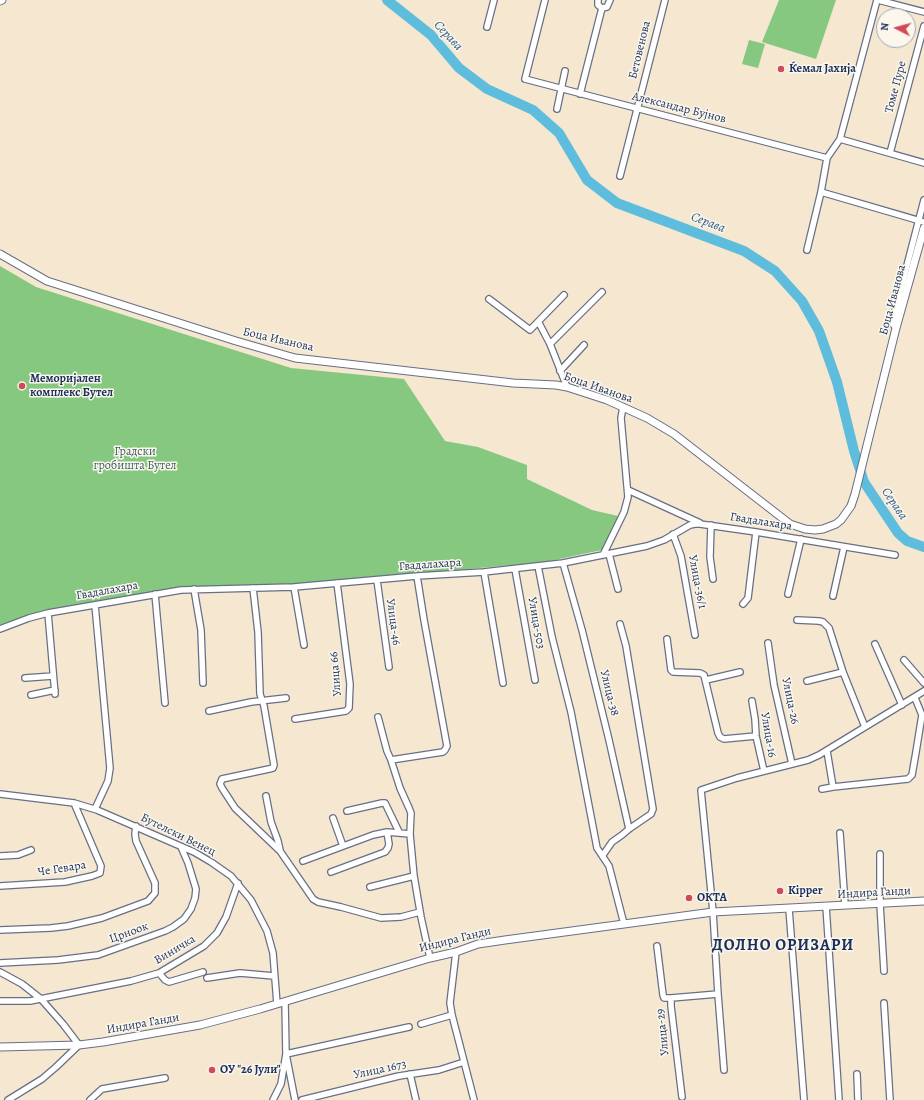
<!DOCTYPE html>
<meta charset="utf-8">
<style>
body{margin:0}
#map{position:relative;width:924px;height:1100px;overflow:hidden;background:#f5e7d0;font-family:Alegreya,serif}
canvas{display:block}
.north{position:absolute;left:876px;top:8px;width:40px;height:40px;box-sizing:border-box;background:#fbf7ec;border:1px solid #a1a7b3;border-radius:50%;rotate:276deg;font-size:11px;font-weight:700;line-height:16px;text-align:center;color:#1b2f5e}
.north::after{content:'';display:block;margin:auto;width:14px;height:18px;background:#d1495b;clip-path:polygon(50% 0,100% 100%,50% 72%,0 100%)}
</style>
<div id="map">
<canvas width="924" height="1100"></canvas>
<div class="north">N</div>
</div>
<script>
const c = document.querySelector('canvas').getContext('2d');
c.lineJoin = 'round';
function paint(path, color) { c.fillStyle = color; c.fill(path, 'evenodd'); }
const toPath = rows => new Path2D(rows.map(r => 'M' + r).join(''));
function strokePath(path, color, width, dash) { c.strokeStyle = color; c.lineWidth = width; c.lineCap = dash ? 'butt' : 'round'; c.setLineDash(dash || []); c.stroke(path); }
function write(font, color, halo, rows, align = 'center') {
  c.font = font + ' Alegreya,serif'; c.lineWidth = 3; c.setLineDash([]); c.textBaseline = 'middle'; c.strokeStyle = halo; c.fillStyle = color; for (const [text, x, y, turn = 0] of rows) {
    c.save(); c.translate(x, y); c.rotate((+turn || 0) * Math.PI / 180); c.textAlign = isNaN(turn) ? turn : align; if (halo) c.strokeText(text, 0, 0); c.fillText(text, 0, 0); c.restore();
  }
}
const green = toPath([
 [779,0,836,0,816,59,762,42],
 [749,40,765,44,758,68,742,64],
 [0,266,36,287,291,368,404,379,445,441,478,447,527,465,527,479,592,510,618,516,602,550,545,562,281,586,176,588,91,602,28,615,0,626]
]);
const river = toPath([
 [387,0,431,35,459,68,487,89,533,110,559,133,587,180,617,203,744,251,775,271,802,301,819,331,837,382,854,451,864,482,898,533,907,541,924,547]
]);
const minor = toPath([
 [545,0,525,79,827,158],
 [878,0,924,12],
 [602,8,607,7,610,0],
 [487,27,494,0],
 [580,94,602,8,598,5,598,0],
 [557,109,565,71],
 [840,139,924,163],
 [890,153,924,26],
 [620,176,665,0],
 [821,192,924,222],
 [807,250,821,192,827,158,840,139,877,0],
 [489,299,530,330,564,295],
 [539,323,550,344,567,387],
 [896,328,892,323,924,200],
 [550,344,602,292],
 [560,371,584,345],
 [628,490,700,523],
 [711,525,710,557,713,579],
 [673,534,681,556,695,635],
 [609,554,618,589],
 [603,555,624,512,628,497,621,418,623,407],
 [563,563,582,630,609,740,629,829],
 [538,566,552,637,571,712,597,848,609,866,624,924],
 [515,569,535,680],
 [484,572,503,683],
 [377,580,389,667],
 [294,587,304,645],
 [253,588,258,632,260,694,264,706,274,765,273,768,269,769,222,779,220,784,222,788,235,808,280,851,313,899,318,902,341,907,381,918,401,917,420,912],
 [194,589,201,630,203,683],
 [155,594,165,703],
 [788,594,801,539],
 [833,596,844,547],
 [743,604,748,598,756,532],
 [48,613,55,694],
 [797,620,819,621,823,622,829,628,843,672,865,727],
 [0,629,29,618,48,613,181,590,294,587,417,576,484,572,563,563,647,546,664,540,690,525,695,524,700,524,756,532,895,555],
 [667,639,671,670,673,672,700,673,704,675,718,733,720,737,724,739,756,736],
 [768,643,774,685,792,764],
 [875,644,902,705],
 [904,660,924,683],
 [25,678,53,676],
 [706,680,740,672],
 [807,681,843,672],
 [31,695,55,690],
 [752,701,755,719,756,736,764,771],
 [209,711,251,702,286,698],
 [378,717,387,751,391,760,400,788,409,808,411,813,410,834,414,876,421,917,430,958],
 [295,719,346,711,349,708,350,684,337,583],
 [827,751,833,787],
 [391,760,443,752,445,750,447,746,424,620,417,576],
 [822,789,833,787,908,779,912,775,916,752,922,715,915,698],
 [0,794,74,803,97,810,194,852,211,862,231,876,251,900,267,931,273,953,277,1004],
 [266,796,271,822,278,841,280,850],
 [95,809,108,781,110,768,95,605],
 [347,811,382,803,385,803,399,832],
 [333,818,343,846],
 [840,833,845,905],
 [880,854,880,904,884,971],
 [603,855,612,842,622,835,629,829,651,814,653,809,626,646,620,624],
 [0,856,18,855,31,850],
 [303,861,373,835,387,832,410,834],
 [331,872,385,852,388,848,389,844,387,832],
 [0,886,65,882,92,876,100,873,101,866,74,803],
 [370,887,414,876],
 [826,906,839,1100],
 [789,909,804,1100],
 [0,930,51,928,68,926,102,918,148,901,155,893,155,883,136,841,135,834,136,826],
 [657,946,663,995,664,998,671,998,671,1006,682,1097],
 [456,952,450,1003,452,1015,474,1100],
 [0,963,58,960,98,955,165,931,173,927,184,919,191,909,195,898,196,889,188,863,181,847],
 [0,972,22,984,41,999,63,1024,79,1045,56,1067,42,1079,8,1100],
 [159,973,165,980,169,982,203,972],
 [207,978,240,973,274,976],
 [671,998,718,994],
 [0,1001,30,1001,131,981,159,973,204,946,217,933,226,917,238,883],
 [285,1002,286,1054,295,1100],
 [884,1003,890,1100],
 [421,1024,452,1015],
 [724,1070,718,994,713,912,701,790,737,778,808,760,819,755,924,691],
 [410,1074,416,1100],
 [857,1074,858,1100],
 [90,1100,102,1089,165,1078],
 [273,1100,281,1084,286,1054,409,1027],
 [302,1100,399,1076,439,1070,464,1062]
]);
const tertiary = toPath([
 [0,1,2,0],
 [0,254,47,281,236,341,295,358,513,383,556,385,567,387,607,400,647,418,674,434,790,524,805,529,815,530,823,529,836,524,841,520,851,506,855,494,896,328,924,228],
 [0,1047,79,1045,103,1042,200,1025,260,1009,430,958,456,952,478,944,505,940,713,912,924,901]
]);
const markers = [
 [781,69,4,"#d1495b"],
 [22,386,4,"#d1495b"],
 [780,891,4,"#d1495b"],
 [689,898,4,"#d1495b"],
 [212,1070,4,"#d1495b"]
];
const streetNames = [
 ["Бетовенова",640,50,-76],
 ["Томе Пуре",896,87,-75],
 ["Александар Бујнов",679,108,14],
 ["Боца Иванова",893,300,-75],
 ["Боца Иванова",278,340,13],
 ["Боца Иванова",598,388,19],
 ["Гвадалахара",761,522,9],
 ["Гвадалахара",430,565,-4],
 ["Улица-36/1",697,582,79],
 ["Гвадалахара",107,591,-10],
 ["Улица-46",393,622,82],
 ["Улица-503",536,623,80],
 ["Улица 66",336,674,-95],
 ["Улица-38",609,693,76],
 ["Улица-26",790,701,78],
 ["Улица-16",768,735,80],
 ["Бутелски Венец",178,835,26],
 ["Че Гевара",62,869,-9],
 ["Индира Ганди",874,893,-3],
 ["Црноок",129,933,-20],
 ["Индира Ганди",455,940,-14],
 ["Виничка",175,950,-31],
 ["Индира Ганди",143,1024,-10],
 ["Улица-29",663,1032,-96],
 ["Улица 1673",380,1070,-12]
];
const poiNames = [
 ["Ќемал Јахија",789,69],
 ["Меморијален",30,379],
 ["комплекс Бутел",30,393],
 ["Kipper",788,891],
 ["ОКТА",697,898],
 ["ОУ \"26 Јули\"",220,1070]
];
const parkNames = [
 ["Градски",135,452],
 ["гробишта Бутел",135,466]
];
const waterNames = [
 ["Серава",448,36,47],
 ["Серава",708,223,21],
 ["Серава",894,504,56]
];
const districtNames = [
 ["ДОЛНО ОРИЗАРИ",783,946]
];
paint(green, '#87c880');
strokePath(river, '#5ebddc', 10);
strokePath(minor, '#676f86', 8);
strokePath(tertiary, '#676f86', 9);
strokePath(minor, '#fff', 5.5);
strokePath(tertiary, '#fff', 7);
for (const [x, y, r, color] of markers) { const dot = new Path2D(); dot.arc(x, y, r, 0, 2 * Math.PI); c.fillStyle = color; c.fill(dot); strokePath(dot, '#fbf7ec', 1.5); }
write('12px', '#1b2f5e', '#fbf7ec', streetNames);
write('bold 12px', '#1b2f5e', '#fbf7ec', poiNames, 'left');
write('12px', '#3b5d68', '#fbf7ec', parkNames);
write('italic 13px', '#2f5a84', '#fbf7ec', waterNames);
c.letterSpacing = '1px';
write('bold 16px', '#1b2f5e', '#fbf7ec', districtNames);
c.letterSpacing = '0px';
</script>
